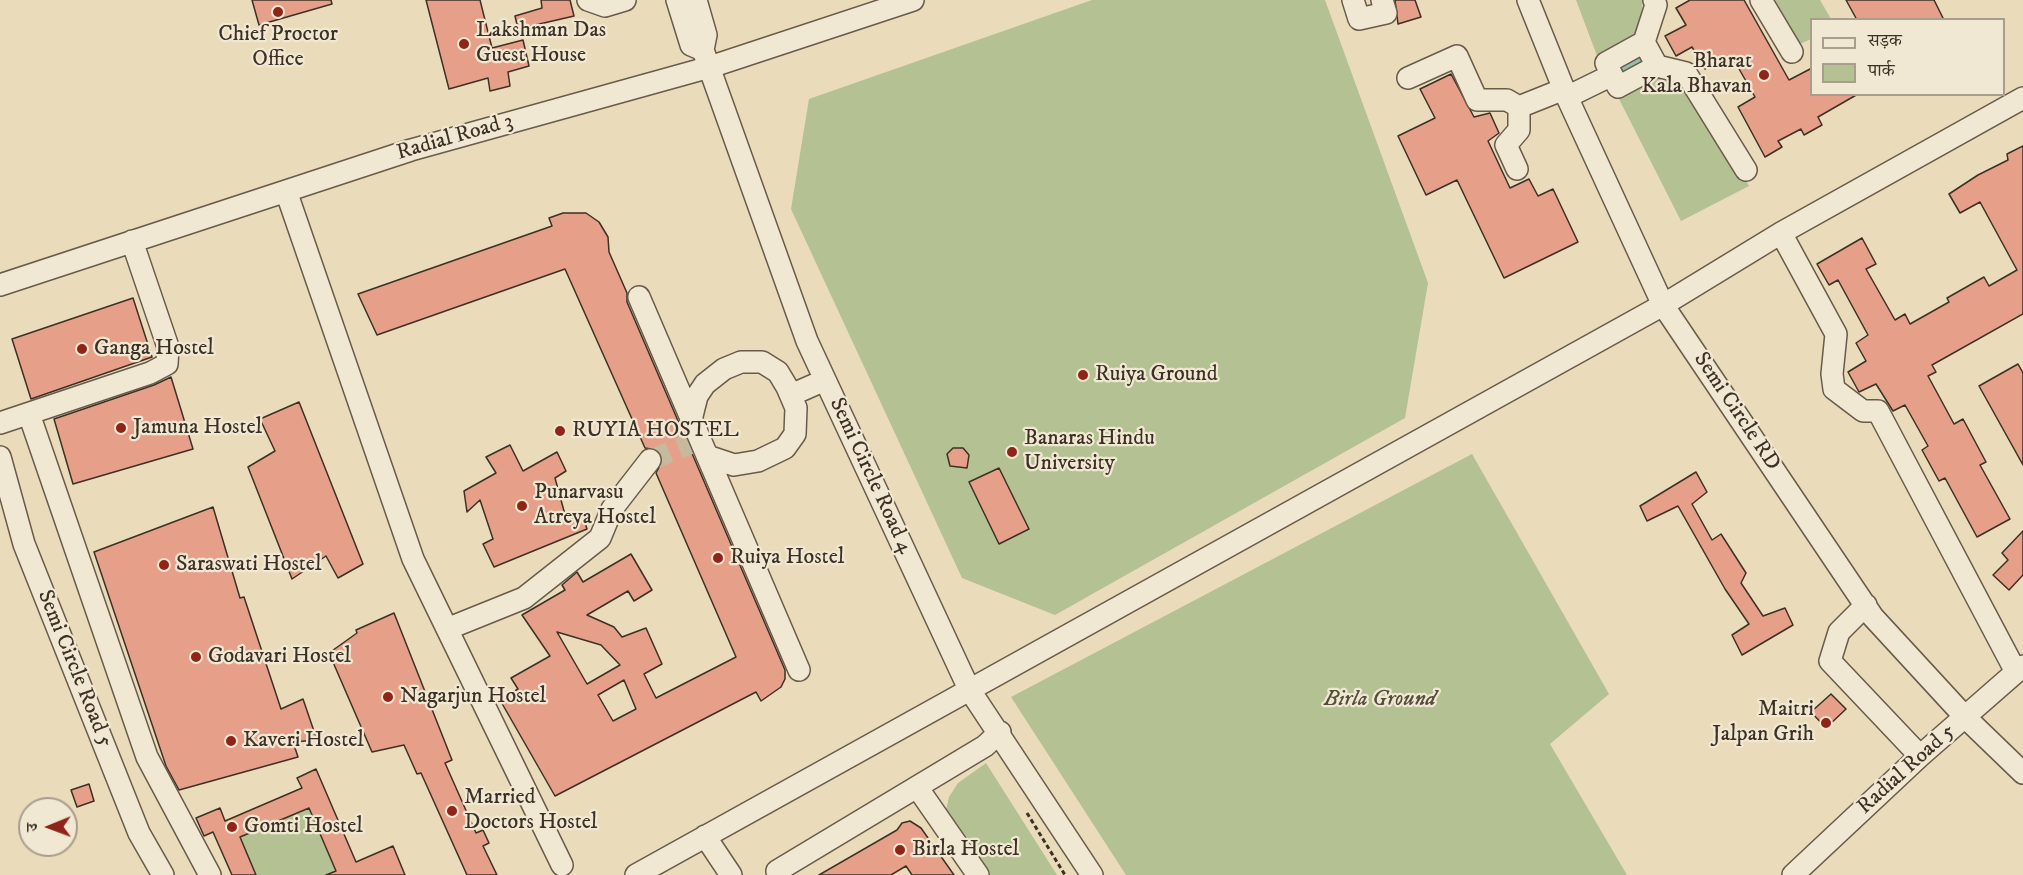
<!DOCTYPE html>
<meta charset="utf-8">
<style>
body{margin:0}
#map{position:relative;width:2023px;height:875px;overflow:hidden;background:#eadbbb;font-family:"IM FELL DW Pica","Noto Serif Devanagari",serif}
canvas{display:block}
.legend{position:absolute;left:1810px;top:18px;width:195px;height:78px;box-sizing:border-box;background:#f1e8d3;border:2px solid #a99e8d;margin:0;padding:8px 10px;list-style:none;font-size:18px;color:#3d3025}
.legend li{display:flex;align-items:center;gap:12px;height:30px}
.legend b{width:30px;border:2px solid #a99e8d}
.north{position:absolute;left:18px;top:797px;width:60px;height:60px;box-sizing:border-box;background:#f1e8d3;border:2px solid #a99e8d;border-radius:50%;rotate:269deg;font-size:16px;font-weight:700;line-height:24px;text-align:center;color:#3d3025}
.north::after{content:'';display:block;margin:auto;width:21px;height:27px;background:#8f2418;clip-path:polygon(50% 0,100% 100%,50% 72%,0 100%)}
</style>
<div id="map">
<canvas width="2023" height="875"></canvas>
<ul class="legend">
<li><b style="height:8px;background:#f1e8d3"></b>सड़क</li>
<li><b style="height:16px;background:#b4c192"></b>पार्क</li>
</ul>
<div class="north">उ</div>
</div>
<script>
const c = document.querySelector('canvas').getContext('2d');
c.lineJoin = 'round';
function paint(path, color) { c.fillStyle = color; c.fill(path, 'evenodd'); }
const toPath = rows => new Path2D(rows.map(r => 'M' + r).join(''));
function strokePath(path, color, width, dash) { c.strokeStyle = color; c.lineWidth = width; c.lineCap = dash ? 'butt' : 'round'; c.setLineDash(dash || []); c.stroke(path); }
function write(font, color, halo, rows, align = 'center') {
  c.font = font + ' "IM FELL DW Pica",serif'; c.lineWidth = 4.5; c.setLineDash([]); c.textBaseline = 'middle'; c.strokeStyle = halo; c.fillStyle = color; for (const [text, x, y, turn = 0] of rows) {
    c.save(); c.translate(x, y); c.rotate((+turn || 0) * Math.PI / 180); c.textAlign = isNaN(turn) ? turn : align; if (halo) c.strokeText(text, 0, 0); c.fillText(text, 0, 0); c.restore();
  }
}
const green = toPath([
 [1092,0,1325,0,1428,283,1405,418,1055,615,962,578,791,209,809,99],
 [1576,0,1643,0,1638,39,1599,61],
 [1775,0,1820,0,1831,19,1812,20,1811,39,1800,44],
 [1658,72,1687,83,1749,186,1681,221,1618,97],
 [1472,454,1609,694,1550,744,1627,875,1126,875,1011,697],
 [986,763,1057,875,985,875,945,815,949,797,958,783],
 [309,808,338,875,256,875,240,837]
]);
const water = toPath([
 [1644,53,1648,60,1623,74,1619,67,1644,53]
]);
const building = toPath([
 [252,0,331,0,332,4,259,25,252,0],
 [426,0,480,0,492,48,523,40,529,66,508,72,510,86,490,91,488,78,449,89,426,0],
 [541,0,570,0,574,16,518,29,515,16,542,8,541,0],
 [1395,0,1415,0,1421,17,1398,24,1395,0],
 [1690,0,1744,0,1789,80,1812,68,1812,94,1858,94,1818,117,1822,125,1804,135,1801,129,1778,141,1782,147,1765,157,1738,107,1755,97,1734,60,1725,65,1721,59,1705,69,1692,47,1676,56,1665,36,1686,25,1676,8,1690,0],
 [1846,0,1934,0,1944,20,1857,20,1846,0],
 [1451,74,1474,117,1490,113,1499,133,1488,141,1510,188,1529,179,1538,196,1553,189,1578,242,1504,278,1457,180,1426,195,1398,136,1435,118,1420,89,1451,74],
 [2023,146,2023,314,1932,365,1936,372,1928,376,1954,424,1963,419,1986,462,1980,465,2010,519,1977,537,1945,478,1939,481,1922,450,1928,446,1905,405,1893,411,1876,384,1859,392,1848,372,1866,361,1856,343,1868,335,1838,280,1829,285,1817,264,1862,238,1876,264,1866,269,1895,320,1905,314,1910,324,1949,302,1947,298,1984,277,1989,286,2017,270,1980,202,1960,213,1949,194,1978,175,2008,160,2007,154,2023,146],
 [563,213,586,213,599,222,608,237,609,252,627,293,627,302,785,670,785,679,781,687,761,701,756,692,555,796,500,700,518,689,511,678,550,656,522,615,565,590,562,585,577,572,583,582,631,554,652,590,634,601,628,591,587,615,614,627,622,637,646,628,662,664,644,674,656,698,736,657,656,473,662,462,662,456,657,450,645,448,565,269,377,335,358,294,552,226,549,218,563,213],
 [557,632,601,645,620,665,587,684,557,632],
 [624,680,636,709,613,721,598,695,624,680],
 [133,298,152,357,31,399,12,339,133,298],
 [2018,364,2023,373,2023,465,1979,386,2018,364],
 [171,377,193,449,73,484,54,419,154,385,171,377],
 [299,402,363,564,338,578,326,556,292,579,248,467,275,451,260,419,299,402],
 [510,445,523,471,557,452,566,471,555,478,567,522,582,513,587,529,494,567,483,544,493,539,480,500,467,512,464,491,496,473,486,457,510,445],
 [953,448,963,448,969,455,967,468,950,466,947,454,953,448],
 [999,468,1029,529,999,544,969,482,999,468],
 [1696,472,1707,492,1692,504,1712,540,1721,534,1746,573,1741,583,1763,616,1785,608,1793,625,1742,655,1732,635,1749,624,1725,589,1678,506,1647,521,1640,506,1696,472],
 [213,507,240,598,244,597,281,709,303,699,317,740,293,742,298,757,179,790,166,766,94,552,213,507],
 [2023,531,2023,575,2009,590,1993,575,2008,560,2002,553,2023,531],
 [394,613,452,760,445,763,476,833,483,830,489,843,483,846,497,875,467,875,421,773,417,774,404,745,372,752,329,653,357,633,356,630,394,613],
 [1831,694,1846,709,1826,728,1811,712,1831,694],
 [316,769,356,862,393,846,405,875,326,875,336,871,309,808,240,837,256,875,232,875,213,832,204,836,196,818,220,808,225,821,302,788,297,778,316,769],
 [89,784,94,801,77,807,71,790,89,784],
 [910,821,921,828,954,875,912,875,906,866,891,875,819,875,897,830,902,823,910,821]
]);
const minorTunnel = toPath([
 [650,460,692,443]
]);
const path = toPath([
 [1027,813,1065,875]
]);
const minor = toPath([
 [588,0,605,6,625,0],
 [677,0,691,45,703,50],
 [696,0,706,35,703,50,807,341,969,689,1092,875],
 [1353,0,1359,19,1386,13,1382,0],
 [1528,0,1567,97,1663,305,1873,617,1966,718,2023,773],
 [1654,0,1656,5,1644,42,1657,66,1686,73,1746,170],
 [1761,0,1792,52],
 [1644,42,1606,63,1618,87,1657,66],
 [1408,78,1457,56,1477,100,1507,100,1519,107,1564,89],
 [1567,97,1612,75],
 [1517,169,1506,145,1519,130,1519,107],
 [286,191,413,559,562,865],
 [1781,233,1836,334,1832,374,1834,389,1863,411,1878,411,2016,672],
 [0,285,411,150,710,67,913,0],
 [639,297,799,670],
 [791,395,825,380],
 [29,414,147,757,210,875],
 [691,420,697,396,705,384,724,369,741,362,762,362,778,372,787,387,796,408,795,434,785,448,758,461,734,465,707,456],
 [0,423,150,373,167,364,168,347,132,241],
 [0,457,24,544,139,833,163,875],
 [1866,605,1839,632,1830,661,1920,756],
 [447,629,524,598,600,538,612,509,650,460],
 [917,787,978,875],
 [705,836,731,875],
 [777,871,985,746,1000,732],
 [636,875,1663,305,1781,233,2023,98],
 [1793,875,1920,756,2023,666]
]);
const markers = [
 [278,12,6,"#8f2418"],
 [464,44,6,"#8f2418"],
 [1764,75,6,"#8f2418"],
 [82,349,6,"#8f2418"],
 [1083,375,6,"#8f2418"],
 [121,428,6,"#8f2418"],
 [560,431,6,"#8f2418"],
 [1012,452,6,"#8f2418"],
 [522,506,6,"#8f2418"],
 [718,558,6,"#8f2418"],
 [164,565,6,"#8f2418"],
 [196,657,6,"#8f2418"],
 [388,697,6,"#8f2418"],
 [1826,723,6,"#8f2418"],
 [231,741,6,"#8f2418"],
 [452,811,6,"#8f2418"],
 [232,827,6,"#8f2418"],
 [900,850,6,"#8f2418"]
];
const poiNames = [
 ["Lakshman Das",476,31],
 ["Guest House",476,56],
 ["Chief Proctor",278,35,"center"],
 ["Office",278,60,"center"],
 ["Bharat",1752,62,"right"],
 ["Kala Bhavan",1752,87,"right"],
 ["Ganga Hostel",94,349],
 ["Ruiya Ground",1095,375],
 ["Jamuna Hostel",133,428],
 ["RUYIA HOSTEL",572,431],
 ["Banaras Hindu",1024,439],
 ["University",1024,464],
 ["Punarvasu",534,493],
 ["Atreya Hostel",534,518],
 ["Ruiya Hostel",730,558],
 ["Saraswati Hostel",176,565],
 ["Godavari Hostel",208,657],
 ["Nagarjun Hostel",400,697],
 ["Maitri",1814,710,"right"],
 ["Jalpan Grih",1814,735,"right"],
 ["Kaveri Hostel",243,741],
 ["Married",464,798],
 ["Doctors Hostel",464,823],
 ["Gomti Hostel",244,827],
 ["Birla Hostel",912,850]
];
const streetNames = [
 ["Radial Road 3",455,138,-16],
 ["Semi Circle RD",1736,412,56],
 ["Semi Circle Road 4",870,476,65],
 ["Semi Circle Road 5",74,669,68],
 ["Radial Road 5",1907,770,-42]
];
const parkNames = [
 ["Birla Ground",1380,700]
];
paint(green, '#b4c192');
paint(water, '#98bcab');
strokePath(water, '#748475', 1.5);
paint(building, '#e6a089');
strokePath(building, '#3d3025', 1.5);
strokePath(minorTunnel, '#c7b99d', 21, [21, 10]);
strokePath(minor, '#685b4a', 24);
strokePath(path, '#3d3025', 3, [4.5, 3]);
strokePath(minor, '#f1e8d3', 21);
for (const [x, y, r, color] of markers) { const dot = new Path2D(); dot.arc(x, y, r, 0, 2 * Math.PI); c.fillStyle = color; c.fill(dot); strokePath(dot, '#f1e8d3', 2); }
write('22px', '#3d3025', '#f1e8d3', poiNames, 'left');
write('22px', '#3d3025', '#f1e8d3', streetNames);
write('italic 22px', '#554d3b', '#f1e8d3', parkNames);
</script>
